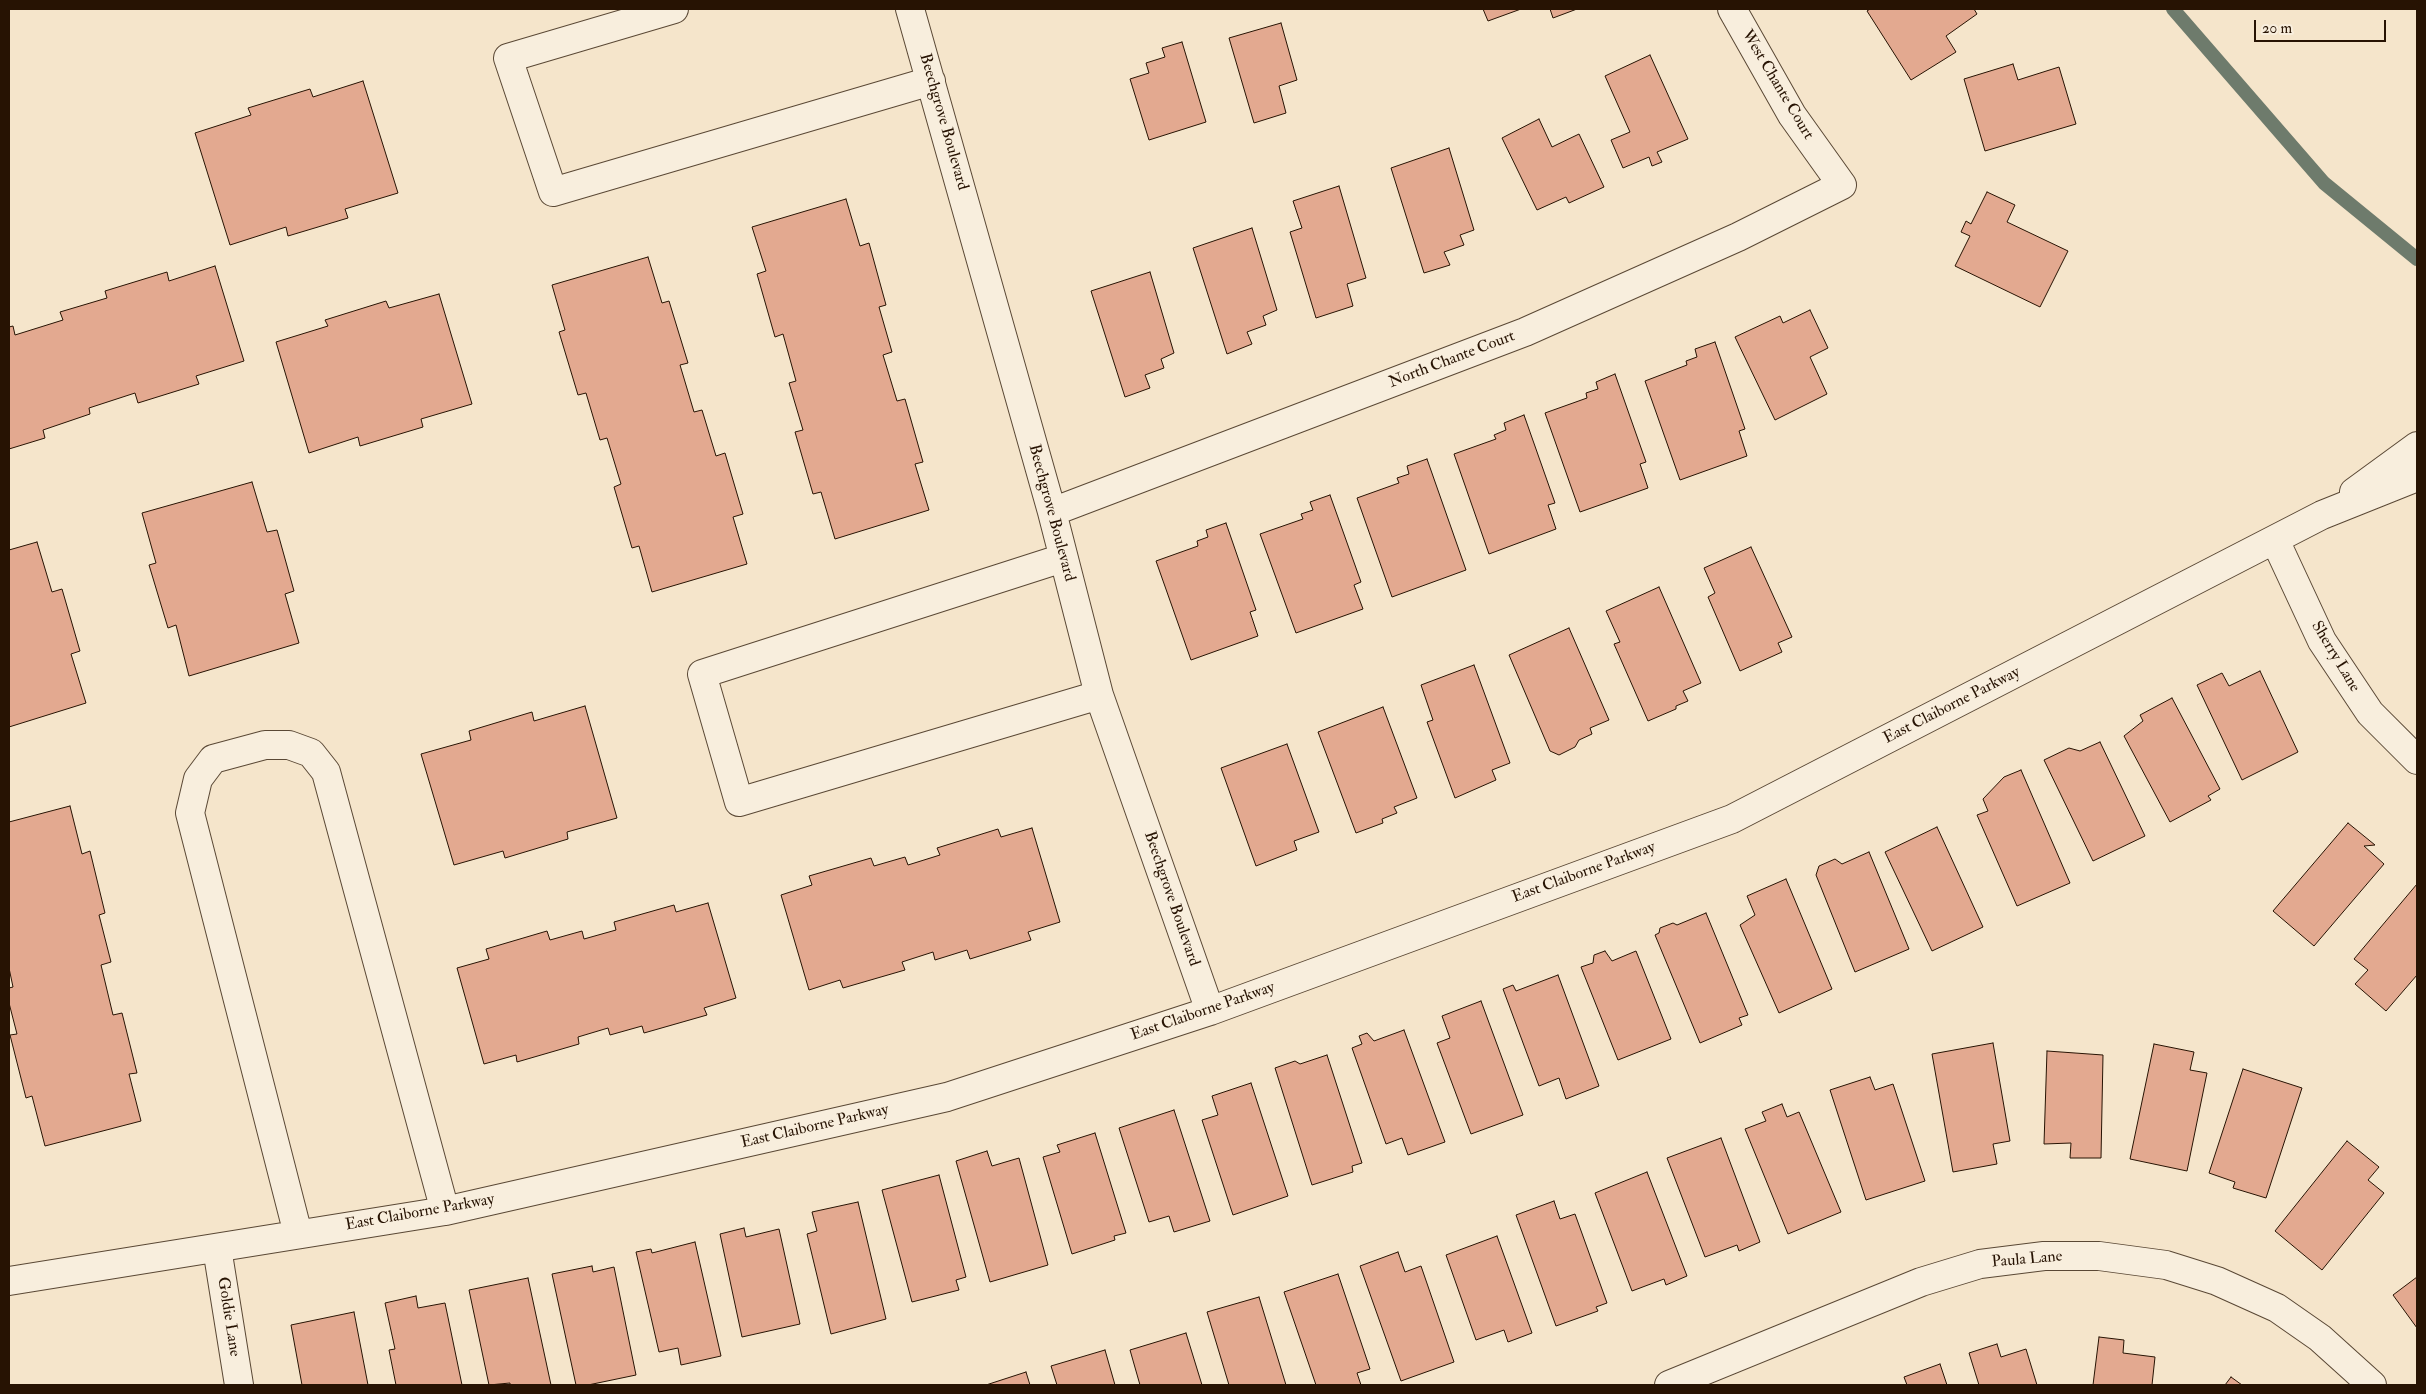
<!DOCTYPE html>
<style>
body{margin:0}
#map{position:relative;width:2426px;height:1394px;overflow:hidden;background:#f5e5cb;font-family:"IM FELL Double Pica",serif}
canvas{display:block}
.frame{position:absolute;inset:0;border:10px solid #271303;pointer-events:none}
.scale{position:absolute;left:2254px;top:20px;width:132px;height:22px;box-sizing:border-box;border:2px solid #271303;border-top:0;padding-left:6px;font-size:15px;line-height:18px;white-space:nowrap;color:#271303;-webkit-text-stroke:4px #f8eedd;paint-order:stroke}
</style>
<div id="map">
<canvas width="2426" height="1394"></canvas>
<div class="frame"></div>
<div class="scale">20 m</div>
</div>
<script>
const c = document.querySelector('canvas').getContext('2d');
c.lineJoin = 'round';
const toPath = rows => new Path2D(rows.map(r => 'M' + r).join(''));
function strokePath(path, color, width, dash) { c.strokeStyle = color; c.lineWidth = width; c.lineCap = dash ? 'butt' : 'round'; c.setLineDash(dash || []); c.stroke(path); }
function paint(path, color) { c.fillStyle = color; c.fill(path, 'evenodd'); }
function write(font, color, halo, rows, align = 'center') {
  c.font = font + ' "IM FELL Double Pica",serif'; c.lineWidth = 5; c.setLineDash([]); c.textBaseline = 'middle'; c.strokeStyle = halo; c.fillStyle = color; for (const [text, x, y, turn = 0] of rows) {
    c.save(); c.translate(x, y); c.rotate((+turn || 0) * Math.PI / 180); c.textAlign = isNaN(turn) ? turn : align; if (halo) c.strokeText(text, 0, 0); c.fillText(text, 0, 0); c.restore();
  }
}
const stream = toPath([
 [2173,9,2324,183,2417,259]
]);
const building = toPath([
 [1483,9,1521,9,1488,21,1483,9],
 [1550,9,1577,9,1553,18,1550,9],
 [1870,9,1974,9,1977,14,1946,36,1956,52,1911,80,1867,11,1870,9],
 [1281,23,1297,80,1279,86,1286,113,1254,123,1229,38,1281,23],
 [1182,42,1206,122,1149,140,1130,79,1149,73,1146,63,1165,57,1162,48,1182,42],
 [1650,55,1688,139,1657,152,1662,162,1652,166,1649,157,1623,168,1611,140,1630,132,1605,76,1650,55],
 [2013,64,2018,80,2059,67,2076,124,1985,151,1964,79,2013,64],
 [363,81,398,193,345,209,348,218,288,236,286,227,230,245,195,133,251,115,248,108,310,89,313,97,363,81],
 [1539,119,1552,147,1579,134,1604,187,1569,203,1566,197,1537,210,1502,138,1539,119],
 [1449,148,1474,230,1460,235,1464,245,1444,252,1450,265,1424,273,1391,168,1449,148],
 [1339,186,1366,278,1347,284,1353,306,1316,318,1290,232,1302,228,1293,201,1339,186],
 [1987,192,2015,205,2007,222,2068,251,2040,307,1955,266,1970,236,1961,232,1966,221,1971,224,1987,192],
 [846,199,860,246,869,243,886,305,879,307,892,352,883,355,897,401,905,399,923,462,915,464,929,510,835,539,821,492,813,494,795,432,803,430,789,383,796,381,783,334,775,337,757,274,766,271,752,227,846,199],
 [1252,228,1277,310,1263,316,1266,325,1247,332,1252,344,1227,354,1193,248,1252,228],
 [648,257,662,303,669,301,688,363,680,365,694,412,702,410,716,456,725,453,743,514,733,517,747,564,652,592,639,546,632,548,614,487,621,484,607,438,600,440,586,393,578,395,559,332,565,330,552,285,648,257],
 [215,266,244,361,196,376,199,384,138,403,135,393,89,408,90,414,43,430,45,438,9,449,9,327,13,326,15,335,63,320,60,312,107,298,105,291,167,272,169,281,215,266],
 [1150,272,1174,353,1161,359,1164,368,1145,375,1150,388,1125,397,1091,291,1150,272],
 [439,294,472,404,421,419,423,427,360,446,358,437,309,453,276,342,328,326,325,320,386,301,389,308,439,294],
 [1810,310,1828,348,1810,357,1827,394,1775,420,1735,337,1780,316,1783,323,1810,310],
 [1715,342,1745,429,1739,431,1747,456,1680,480,1645,381,1687,365,1686,361,1697,357,1695,349,1715,342],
 [1615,374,1646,462,1640,464,1648,488,1580,512,1545,413,1587,398,1586,393,1598,389,1596,382,1615,374],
 [1524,415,1555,503,1548,505,1556,529,1489,554,1454,454,1496,439,1494,435,1506,430,1504,423,1524,415],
 [1427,459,1466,570,1392,597,1357,498,1399,483,1397,478,1409,474,1407,466,1427,459],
 [252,482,267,532,277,530,294,591,285,594,299,643,189,676,176,625,168,628,149,565,156,563,142,513,252,482],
 [1330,495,1361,582,1354,585,1363,609,1296,633,1260,534,1303,519,1301,514,1313,510,1310,502,1330,495],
 [1226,523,1256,610,1250,612,1258,636,1191,660,1156,561,1198,546,1197,541,1208,537,1206,530,1226,523],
 [37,542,52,592,62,589,80,651,71,654,86,703,9,727,9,550,37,542],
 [1751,547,1792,637,1778,643,1782,652,1740,671,1708,597,1715,593,1704,568,1751,547],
 [1659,587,1701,683,1683,691,1688,701,1676,706,1676,709,1648,721,1614,644,1620,642,1606,611,1659,587],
 [1569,628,1609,720,1590,728,1592,734,1579,740,1575,747,1559,755,1550,751,1509,655,1569,628],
 [1474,665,1510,763,1492,770,1496,780,1455,798,1427,722,1433,720,1421,685,1474,665],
 [2260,671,2298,752,2242,780,2197,685,2222,673,2229,686,2260,671],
 [2172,698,2220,789,2208,796,2211,800,2170,822,2124,736,2143,721,2140,715,2172,698],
 [585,706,617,818,567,832,568,839,505,858,503,851,454,865,421,754,471,740,469,731,532,712,534,721,585,706],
 [1383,707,1417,798,1394,807,1397,813,1382,819,1383,823,1356,833,1318,732,1383,707],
 [2100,742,2145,836,2093,861,2044,760,2069,748,2080,751,2100,742],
 [1287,744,1319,832,1294,841,1297,850,1256,866,1221,768,1287,744],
 [2021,770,2070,883,2017,906,1977,815,1988,811,1983,799,2004,777,2021,770],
 [70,806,82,854,90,851,105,913,99,915,111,962,101,965,113,1015,122,1013,137,1073,129,1074,141,1121,45,1146,32,1096,26,1098,10,1035,17,1034,9,1003,9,988,13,987,9,968,9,822,70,806],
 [2348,823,2375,845,2364,846,2384,864,2314,946,2273,911,2348,823],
 [1937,827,1983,927,1932,951,1885,852,1937,827],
 [1032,828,1060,922,1028,932,1031,940,970,959,967,950,935,960,933,952,902,962,905,970,843,988,840,980,809,990,781,895,812,885,809,876,871,858,874,866,905,857,908,865,940,855,937,848,998,829,1001,837,1032,828],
 [1869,852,1909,949,1855,972,1816,875,1819,866,1835,859,1842,864,1869,852],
 [1786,879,1832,989,1779,1013,1740,925,1755,915,1747,896,1786,879],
 [2417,884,2417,975,2386,1011,2355,984,2368,970,2354,959,2417,884],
 [708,903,736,998,704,1008,707,1015,644,1033,642,1026,610,1035,608,1028,578,1037,579,1044,517,1062,516,1055,484,1064,457,968,489,959,486,949,547,931,550,940,582,931,584,939,616,930,614,922,674,905,676,912,708,903],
 [1706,913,1748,1015,1739,1018,1742,1025,1700,1043,1655,935,1659,933,1660,928,1673,923,1677,925,1706,913],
 [1605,951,1612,961,1636,951,1671,1039,1618,1060,1581,967,1593,963,1594,955,1605,951],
 [1558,975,1599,1086,1566,1099,1559,1078,1539,1086,1503,989,1513,985,1516,991,1558,975],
 [1481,1001,1523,1115,1471,1134,1437,1043,1450,1038,1442,1016,1481,1001],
 [1404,1030,1445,1142,1408,1155,1402,1138,1386,1144,1352,1048,1362,1044,1359,1036,1367,1033,1374,1041,1404,1030],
 [1993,1043,2010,1141,1993,1144,1997,1164,1953,1172,1932,1054,1993,1043],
 [2154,1044,2194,1052,2190,1070,2207,1073,2187,1171,2130,1159,2154,1044],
 [2047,1051,2103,1055,2101,1158,2070,1158,2071,1143,2044,1144,2047,1051],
 [1327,1055,1362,1163,1352,1166,1353,1172,1312,1185,1275,1068,1295,1061,1300,1064,1327,1055],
 [2243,1069,2302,1088,2266,1198,2233,1188,2235,1182,2209,1173,2243,1069],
 [1870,1077,1875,1090,1893,1084,1925,1181,1866,1200,1830,1090,1870,1077],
 [1251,1083,1288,1196,1233,1215,1202,1120,1218,1115,1212,1096,1251,1083],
 [1782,1104,1787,1117,1799,1112,1841,1212,1788,1234,1745,1129,1766,1121,1762,1112,1782,1104],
 [1174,1110,1210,1221,1174,1232,1169,1216,1149,1222,1119,1128,1174,1110],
 [1095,1133,1126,1233,1114,1236,1115,1240,1072,1254,1043,1157,1060,1152,1057,1145,1095,1133],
 [1721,1138,1760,1242,1739,1251,1737,1245,1705,1257,1667,1158,1721,1138],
 [2347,1141,2379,1167,2368,1180,2384,1193,2322,1270,2275,1231,2347,1141],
 [987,1151,992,1166,1019,1158,1048,1265,990,1282,956,1161,987,1151],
 [1647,1172,1687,1276,1666,1285,1664,1279,1632,1291,1595,1193,1647,1172],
 [939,1175,966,1277,956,1280,959,1290,912,1302,882,1190,939,1175],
 [1554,1201,1560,1219,1575,1214,1607,1303,1596,1307,1598,1311,1556,1326,1516,1215,1554,1201],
 [858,1202,886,1319,831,1334,807,1234,817,1231,812,1212,858,1202],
 [744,1228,746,1237,779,1229,800,1324,742,1337,720,1234,744,1228],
 [1497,1236,1532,1333,1508,1342,1504,1330,1476,1340,1446,1255,1497,1236],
 [695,1242,721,1356,681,1365,678,1348,659,1352,636,1252,651,1249,652,1253,695,1242],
 [1398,1252,1405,1272,1421,1266,1454,1362,1401,1381,1360,1266,1398,1252],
 [592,1266,593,1272,614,1267,636,1375,588,1385,576,1385,552,1274,592,1266],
 [1338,1274,1370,1369,1357,1373,1361,1385,1316,1385,1284,1292,1338,1274],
 [2417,1277,2417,1328,2393,1295,2417,1277],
 [528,1278,551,1385,510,1385,510,1383,489,1385,469,1290,528,1278],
 [416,1296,418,1308,445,1303,462,1385,396,1385,389,1350,395,1349,385,1303,416,1296],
 [1259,1297,1286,1385,1229,1385,1207,1312,1259,1297],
 [354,1312,368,1385,302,1385,291,1325,354,1312],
 [1186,1333,1202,1385,1140,1385,1130,1350,1186,1333],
 [2099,1337,2124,1340,2123,1353,2155,1357,2152,1385,2093,1385,2099,1337],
 [1997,1344,2001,1357,2026,1349,2037,1385,1979,1385,1969,1353,1997,1344],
 [1105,1350,1115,1385,1057,1385,1051,1366,1105,1350],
 [1940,1364,1947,1385,1907,1385,1904,1377,1940,1364],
 [1026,1372,1030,1385,986,1385,1026,1372],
 [2231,1377,2242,1385,2225,1385,2231,1377]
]);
const minor = toPath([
 [674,9,508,58,553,192,931,81],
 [910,9,1052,512,1099,695,1210,1011],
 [2354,492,2417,446],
 [1052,512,1525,332,1738,237,1842,185,1792,115,1732,9],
 [2275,540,2322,641,2370,713,2417,760],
 [1063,558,702,674,739,802,1099,695],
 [298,1234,190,813,198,779,213,759,265,745,289,745,311,753,326,772,445,1211],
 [217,1248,239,1385],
 [9,1281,445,1211,947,1097,1210,1011,1732,819,2322,515,2417,477],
 [1669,1385,1921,1282,1980,1264,2044,1256,2099,1256,2166,1265,2217,1281,2277,1308,2320,1338,2372,1385]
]);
const streetNames = [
 ["West Chante Court",1777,85,59],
 ["Beechgrove Boulevard",943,122,74],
 ["North Chante Court",1452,360,-21],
 ["Beechgrove Boulevard",1051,513,75],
 ["Sherry Lane",2335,657,59],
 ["East Claiborne Parkway",1952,706,-27],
 ["East Claiborne Parkway",1584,873,-20],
 ["Beechgrove Boulevard",1171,899,71],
 ["East Claiborne Parkway",1203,1012,-19],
 ["East Claiborne Parkway",815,1127,-13],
 ["East Claiborne Parkway",420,1213,-10],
 ["Paula Lane",2027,1260,-5],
 ["Goldie Lane",228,1317,81]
];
strokePath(stream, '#6e7b6c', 14);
paint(building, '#e3a990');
strokePath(building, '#271303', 1);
strokePath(minor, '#5a4835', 30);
strokePath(minor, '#f8eedd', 28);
write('16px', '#271303', '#f8eedd', streetNames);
</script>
